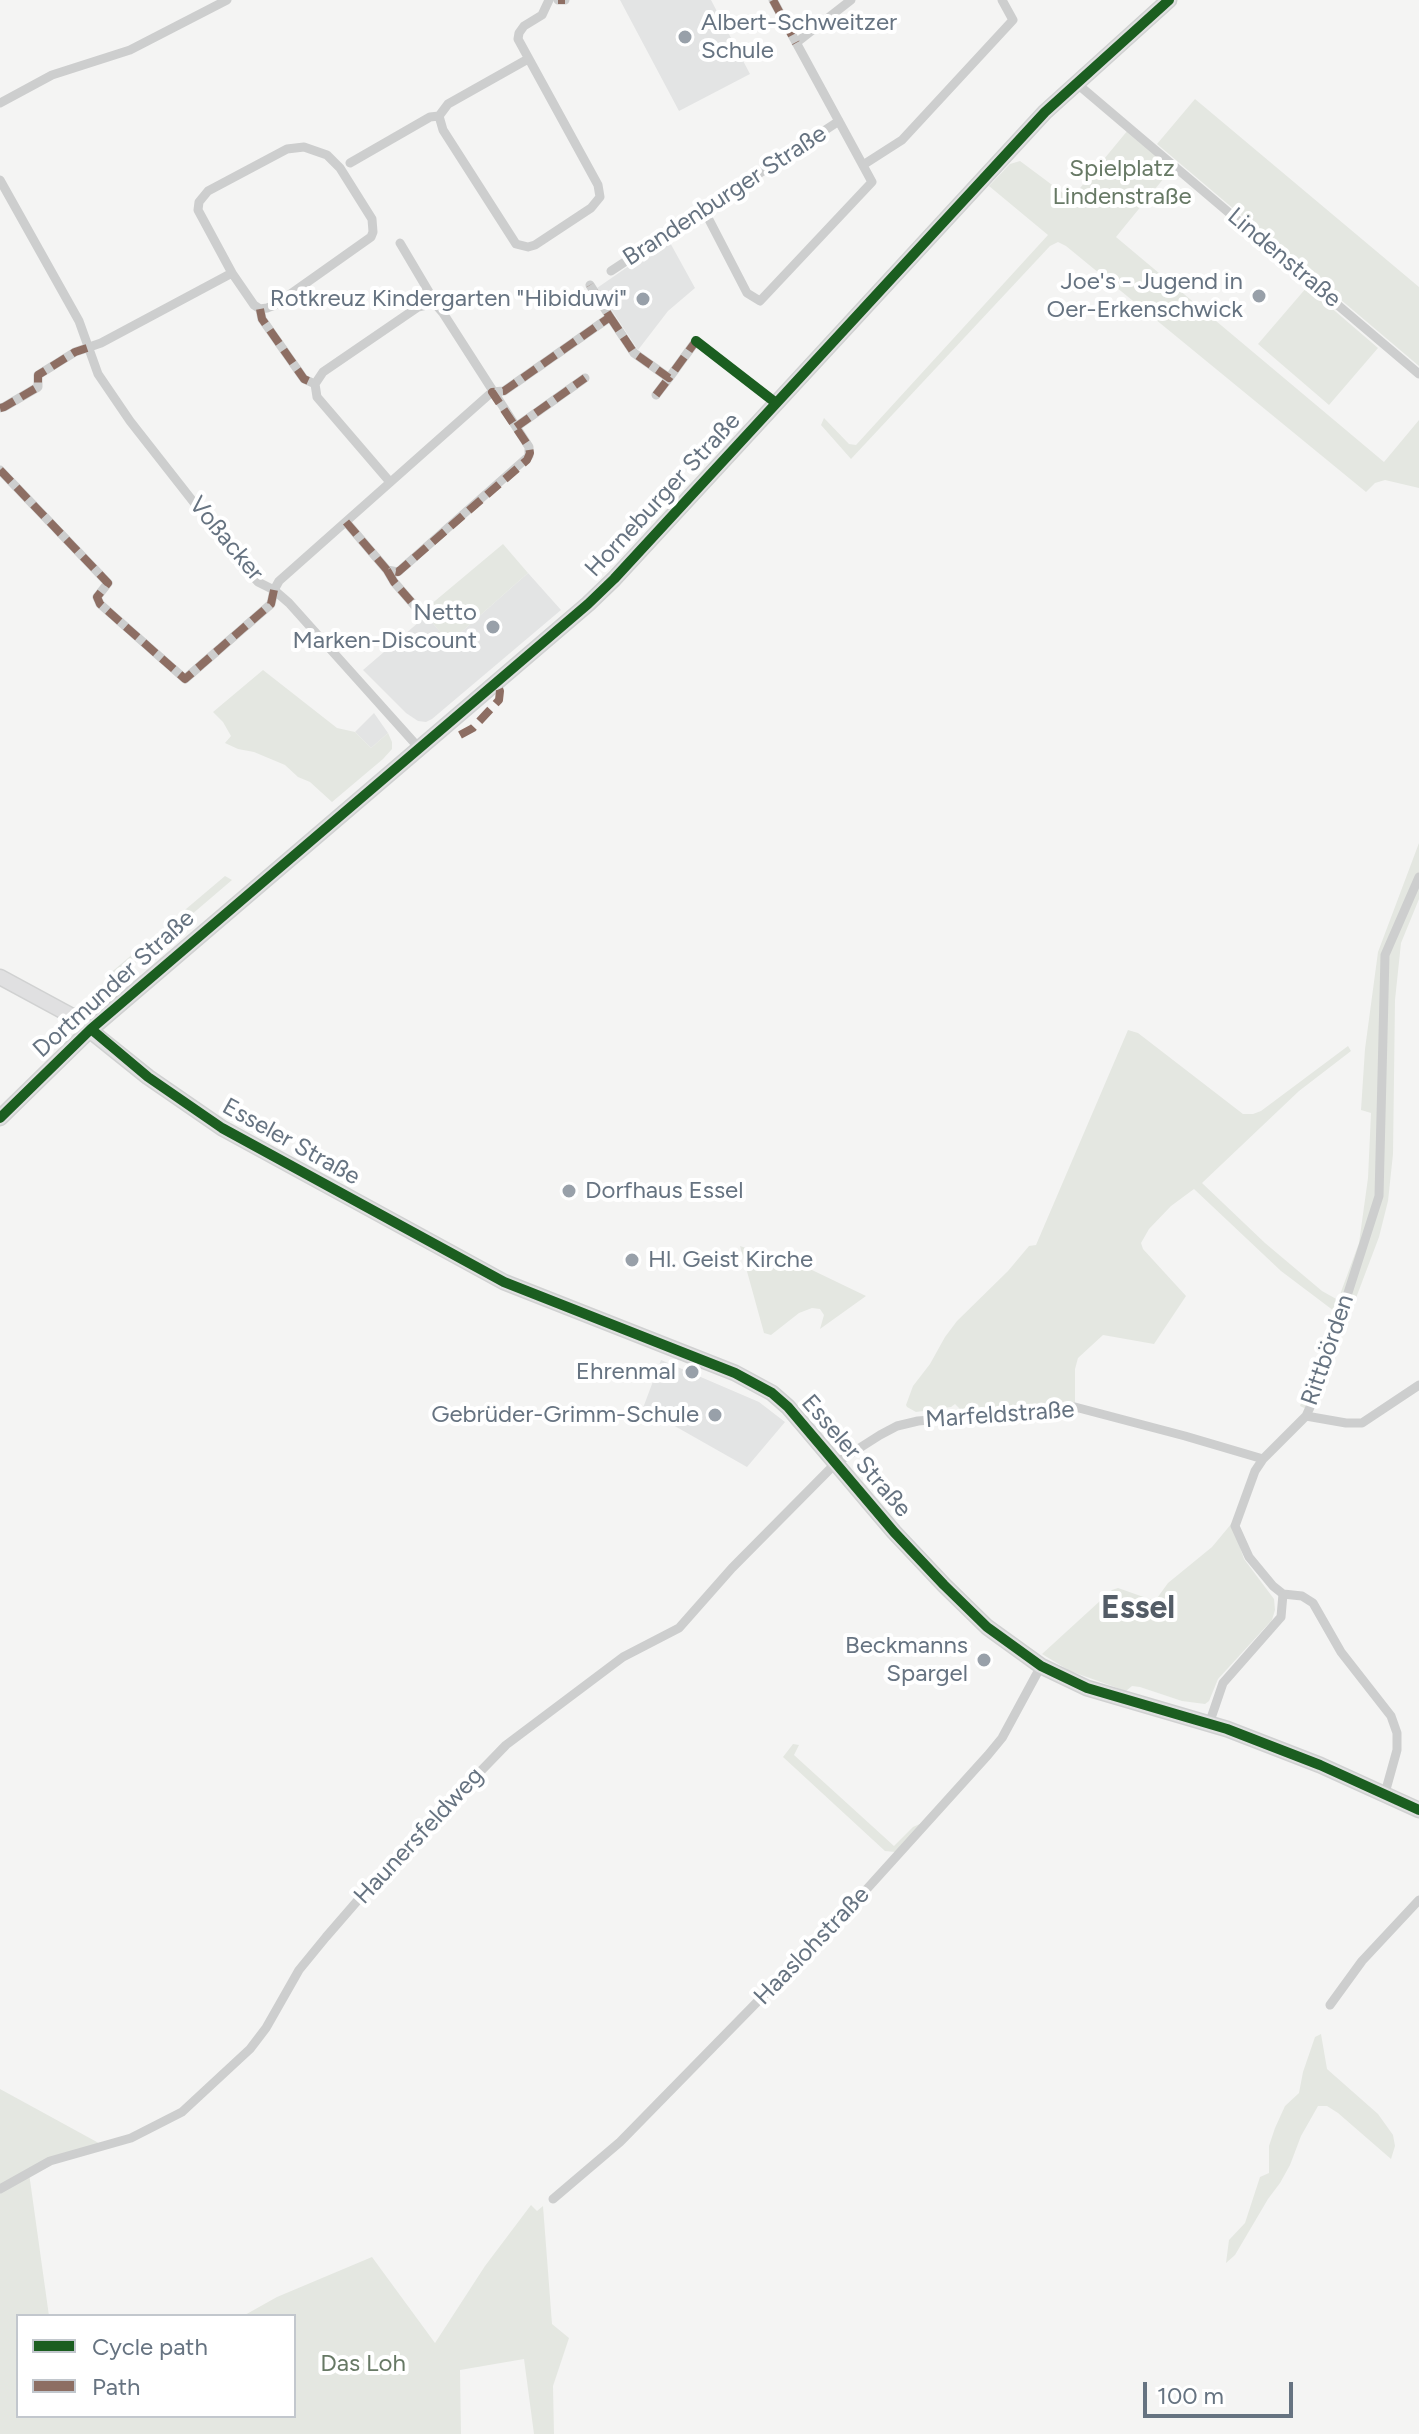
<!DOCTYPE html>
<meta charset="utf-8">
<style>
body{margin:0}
#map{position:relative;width:1419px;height:2434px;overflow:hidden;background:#f4f4f3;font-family:Figtree,sans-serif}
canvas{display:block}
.legend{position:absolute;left:16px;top:2314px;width:280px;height:104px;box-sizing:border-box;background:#fff;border:2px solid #c2c7cd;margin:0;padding:10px 14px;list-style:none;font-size:24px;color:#667381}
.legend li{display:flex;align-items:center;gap:16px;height:40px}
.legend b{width:40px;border:2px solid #c2c7cd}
.scale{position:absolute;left:1143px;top:2382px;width:150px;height:36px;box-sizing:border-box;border:4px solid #667381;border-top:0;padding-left:10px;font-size:24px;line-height:28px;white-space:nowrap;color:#667381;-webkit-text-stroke:6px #fff;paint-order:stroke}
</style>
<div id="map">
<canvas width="1419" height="2434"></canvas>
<ul class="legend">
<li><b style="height:10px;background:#1b5e20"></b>Cycle path</li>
<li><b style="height:10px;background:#8d6e63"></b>Path</li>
</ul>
<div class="scale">100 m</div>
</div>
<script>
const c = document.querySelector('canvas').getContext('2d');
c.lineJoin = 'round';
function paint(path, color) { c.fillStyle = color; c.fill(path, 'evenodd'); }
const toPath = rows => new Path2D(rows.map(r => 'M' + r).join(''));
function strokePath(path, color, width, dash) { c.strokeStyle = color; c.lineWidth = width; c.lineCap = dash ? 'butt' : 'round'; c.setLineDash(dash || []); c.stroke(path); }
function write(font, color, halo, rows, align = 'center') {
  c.font = font + ' Figtree,sans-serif'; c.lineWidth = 8; c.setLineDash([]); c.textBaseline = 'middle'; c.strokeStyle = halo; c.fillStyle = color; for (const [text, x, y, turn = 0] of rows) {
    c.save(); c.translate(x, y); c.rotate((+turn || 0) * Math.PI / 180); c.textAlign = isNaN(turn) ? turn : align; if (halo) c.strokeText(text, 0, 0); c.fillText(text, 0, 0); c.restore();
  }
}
const built = toPath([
 [620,0,711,0,750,74,679,111],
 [668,239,695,288,668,311,638,350,597,288],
 [528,573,561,610,432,719,426,722,418,721,406,713,363,670,426,616,450,642],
 [374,713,388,733,371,748,355,732],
 [661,1360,759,1402,785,1422,747,1467,643,1408]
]);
const green = toPath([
 [1195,99,1419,287,1419,366,1157,144],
 [1128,130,1173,167,1116,237,1384,462,1419,420,1419,488,1385,480,1375,483,1366,492,1066,246,1058,242,1050,246,851,459,821,425,824,418,849,444,856,445,1048,235,989,186,1010,164,1020,161,1071,199],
 [1307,287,1378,348,1329,405,1258,344],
 [503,544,528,573,449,643,423,611],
 [263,670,337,728,355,732,371,748,388,733,392,742,392,749,383,759,332,802,310,782,298,777,285,765,254,752,238,749,225,743,231,736,223,722,213,712],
 [1419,843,1419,899,1401,943,1395,1000,1393,1154,1388,1201,1379,1237,1313,1412,1300,1406,1334,1311,1281,1271,1194,1189,1171,1206,1149,1229,1141,1243,1143,1249,1186,1296,1154,1344,1103,1335,1078,1358,1075,1369,1075,1403,960,1409,955,1404,951,1407,916,1412,907,1407,906,1405,913,1386,930,1364,945,1337,957,1321,1008,1271,1029,1246,1036,1245,1128,1030,1138,1033,1243,1114,1253,1114,1261,1111,1348,1046,1351,1051,1299,1091,1202,1183,1265,1243,1322,1291,1338,1300,1359,1243,1368,1178,1371,1113,1361,1110,1365,1049,1378,952],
 [225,876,232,880,108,986,108,975],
 [740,1246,812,1270,866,1296,820,1329,824,1315,820,1309,812,1308,799,1313,771,1335,764,1333],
 [1232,1523,1244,1559,1274,1599,1275,1610,1272,1620,1218,1679,1209,1701,1205,1704,1182,1701,1140,1687,1132,1686,1126,1691,1070,1671,1042,1654,1112,1590,1118,1588,1155,1601,1168,1583,1212,1547],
 [793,1744,799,1745,794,1755,894,1846,913,1827,922,1823,895,1852,885,1851,783,1757],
 [1321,2034,1327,2069,1378,2114,1393,2135,1395,2146,1391,2159,1338,2113,1327,2106,1318,2106,1301,2136,1290,2165,1280,2183,1268,2199,1235,2255,1226,2263,1229,2240,1245,2223,1260,2177,1269,2173,1269,2146,1275,2128,1285,2106,1299,2093,1303,2072,1315,2037],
 [0,2089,106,2147,70,2157,29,2173,49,2316,18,2316,18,2416,294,2416,294,2316,243,2316,277,2297,372,2257,435,2343,485,2266,531,2205,537,2211,543,2206,552,2324,569,2338,553,2386,554,2434,534,2434,524,2359,460,2370,461,2434,0,2434]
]);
const street = toPath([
 [558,0,565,0],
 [796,43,851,0],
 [1075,82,1419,374],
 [0,103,52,75,130,50,227,0],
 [439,116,448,104,528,59],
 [350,163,430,117,439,116,443,130,516,244,528,247,535,245,591,208,600,197,598,185,518,39,519,33,524,26,542,15,549,0],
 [863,165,902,140,1013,20,1002,0],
 [0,180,79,321,98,374,130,421,246,569,258,582,274,590,289,603,419,748],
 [704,210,747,293,760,301,872,182,773,0],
 [400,243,429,292,431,304],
 [611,271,839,121],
 [260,309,262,319,304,379,315,384],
 [610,317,634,353,669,378,696,341],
 [492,392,504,391,610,317,590,285],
 [656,395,669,378],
 [0,408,4,407,38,387,38,375,75,352,101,343,232,273,198,210,199,202,208,191,287,149,304,147,327,155,340,168,372,219,373,232,371,237,275,305,267,308,260,309,254,305,232,273],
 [516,427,585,378],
 [0,470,108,583,97,597,100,604,185,679,271,604,274,590,279,581,492,392],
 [346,522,387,570,398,572,529,456,529,447,443,313,437,306,431,304,418,307,323,372,315,384,317,397,390,482],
 [387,570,394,582,421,613],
 [1306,1416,1346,1423,1362,1423,1419,1385],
 [1209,1724,1223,1683,1281,1617,1283,1594],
 [1385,1793,1397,1750,1397,1733,1391,1716,1341,1652,1313,1603,1302,1596,1283,1594,1273,1586,1249,1557,1235,1526,1255,1471,1263,1459,1306,1416,1315,1396,1379,1196,1385,955,1419,877],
 [1330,2005,1362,1961,1419,1900],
 [0,2189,50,2161,131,2138,182,2112,250,2049,266,2028,299,1970,326,1937,378,1877,506,1745,623,1657,679,1628,732,1568,836,1463,880,1435,897,1426,918,1421,1075,1407,1185,1436,1263,1459],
 [553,2199,620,2142,856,1901,988,1755,1002,1738,1041,1666]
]);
const secondary = toPath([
 [0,977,72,1016,148,1077,222,1128,504,1282,735,1373,772,1393,788,1407,894,1532,944,1585,987,1627,1041,1666,1087,1688,1227,1729,1320,1765,1419,1810]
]);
const primary = toPath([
 [0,1118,91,1029,588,604,614,579,1045,112,1169,0]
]);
const quiet = toPath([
 [558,0,565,0],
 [773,0,796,43],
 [260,309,262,319,304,379,315,384],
 [610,317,634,353,669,378,696,341,699,344],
 [656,395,669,378],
 [0,408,4,407,38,387,38,375,75,352,87,348],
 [516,427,585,378],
 [0,470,108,583,97,597,100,604,185,679,271,604,274,590],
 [346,522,387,570,398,572,527,460,530,453,529,447,492,392,504,391,610,317,590,285],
 [387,570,394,582,421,613],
 [460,735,473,728,499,700,500,691,496,682]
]);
const cycleway = toPath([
 [696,341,776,403],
 [91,1029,148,1077,222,1128,504,1282,735,1373,772,1393,788,1407,894,1532,944,1585,987,1627,1041,1666,1087,1688,1227,1729,1320,1765,1419,1810],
 [0,1118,91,1029,588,604,614,579,1045,112,1169,0]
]);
const markers = [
 [685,37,8,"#98a0a9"],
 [1259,296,8,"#98a0a9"],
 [643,299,8,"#98a0a9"],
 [493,627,8,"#98a0a9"],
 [569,1191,8,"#98a0a9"],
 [632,1260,8,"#98a0a9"],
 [692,1372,8,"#98a0a9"],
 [715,1415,8,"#98a0a9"],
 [984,1660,8,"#98a0a9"]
];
const poiNames = [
 ["Albert-Schweitzer",701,23,"left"],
 ["Schule",701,51,"left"],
 ["Joe's - Jugend in",1243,282],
 ["Oer-Erkenschwick",1243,310],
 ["Rotkreuz Kindergarten \"Hibiduwi\"",627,299],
 ["Netto",477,613],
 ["Marken-Discount",477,641],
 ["Dorfhaus Essel",585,1191,"left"],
 ["Hl. Geist Kirche",648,1260,"left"],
 ["Ehrenmal",676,1372],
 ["Gebrüder-Grimm-Schule",699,1415],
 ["Beckmanns",968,1646],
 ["Spargel",968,1674]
];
const parkNames = [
 ["Spielplatz",1122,169],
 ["Lindenstraße",1122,197],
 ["Das Loh",363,2364]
];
const streetNames = [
 ["Brandenburger Straße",725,196,-33],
 ["Lindenstraße",1284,258,40],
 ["Horneburger Straße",663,495,-47],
 ["Voßacker",226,539,50],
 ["Dortmunder Straße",114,984,-42],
 ["Esseler Straße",291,1142,29],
 ["Rittbörden",1328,1350,-71],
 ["Marfeldstraße",1000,1415,-4],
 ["Esseler Straße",856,1456,49],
 ["Haunersfeldweg",419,1836,-47],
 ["Haaslohstraße",812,1946,-46]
];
const districtNames = [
 ["Essel",1138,1609]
];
paint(built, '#e3e4e4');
paint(green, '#e4e7e1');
strokePath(secondary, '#d0d1d1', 17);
strokePath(primary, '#d0d1d1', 17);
strokePath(street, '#cdcece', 9);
strokePath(secondary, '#e0e0e1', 14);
strokePath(primary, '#e0e0e1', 14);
strokePath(quiet, '#8d6e63', 8, [16, 8]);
strokePath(cycleway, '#1b5e20', 10);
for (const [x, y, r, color] of markers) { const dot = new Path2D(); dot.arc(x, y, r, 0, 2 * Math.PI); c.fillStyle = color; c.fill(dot); strokePath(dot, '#fff', 3); }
write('24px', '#667381', '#fff', poiNames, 'right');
write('24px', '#677965', '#fff', parkNames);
write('24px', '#667381', '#fff', streetNames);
write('bold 32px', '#545d67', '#fff', districtNames);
</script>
